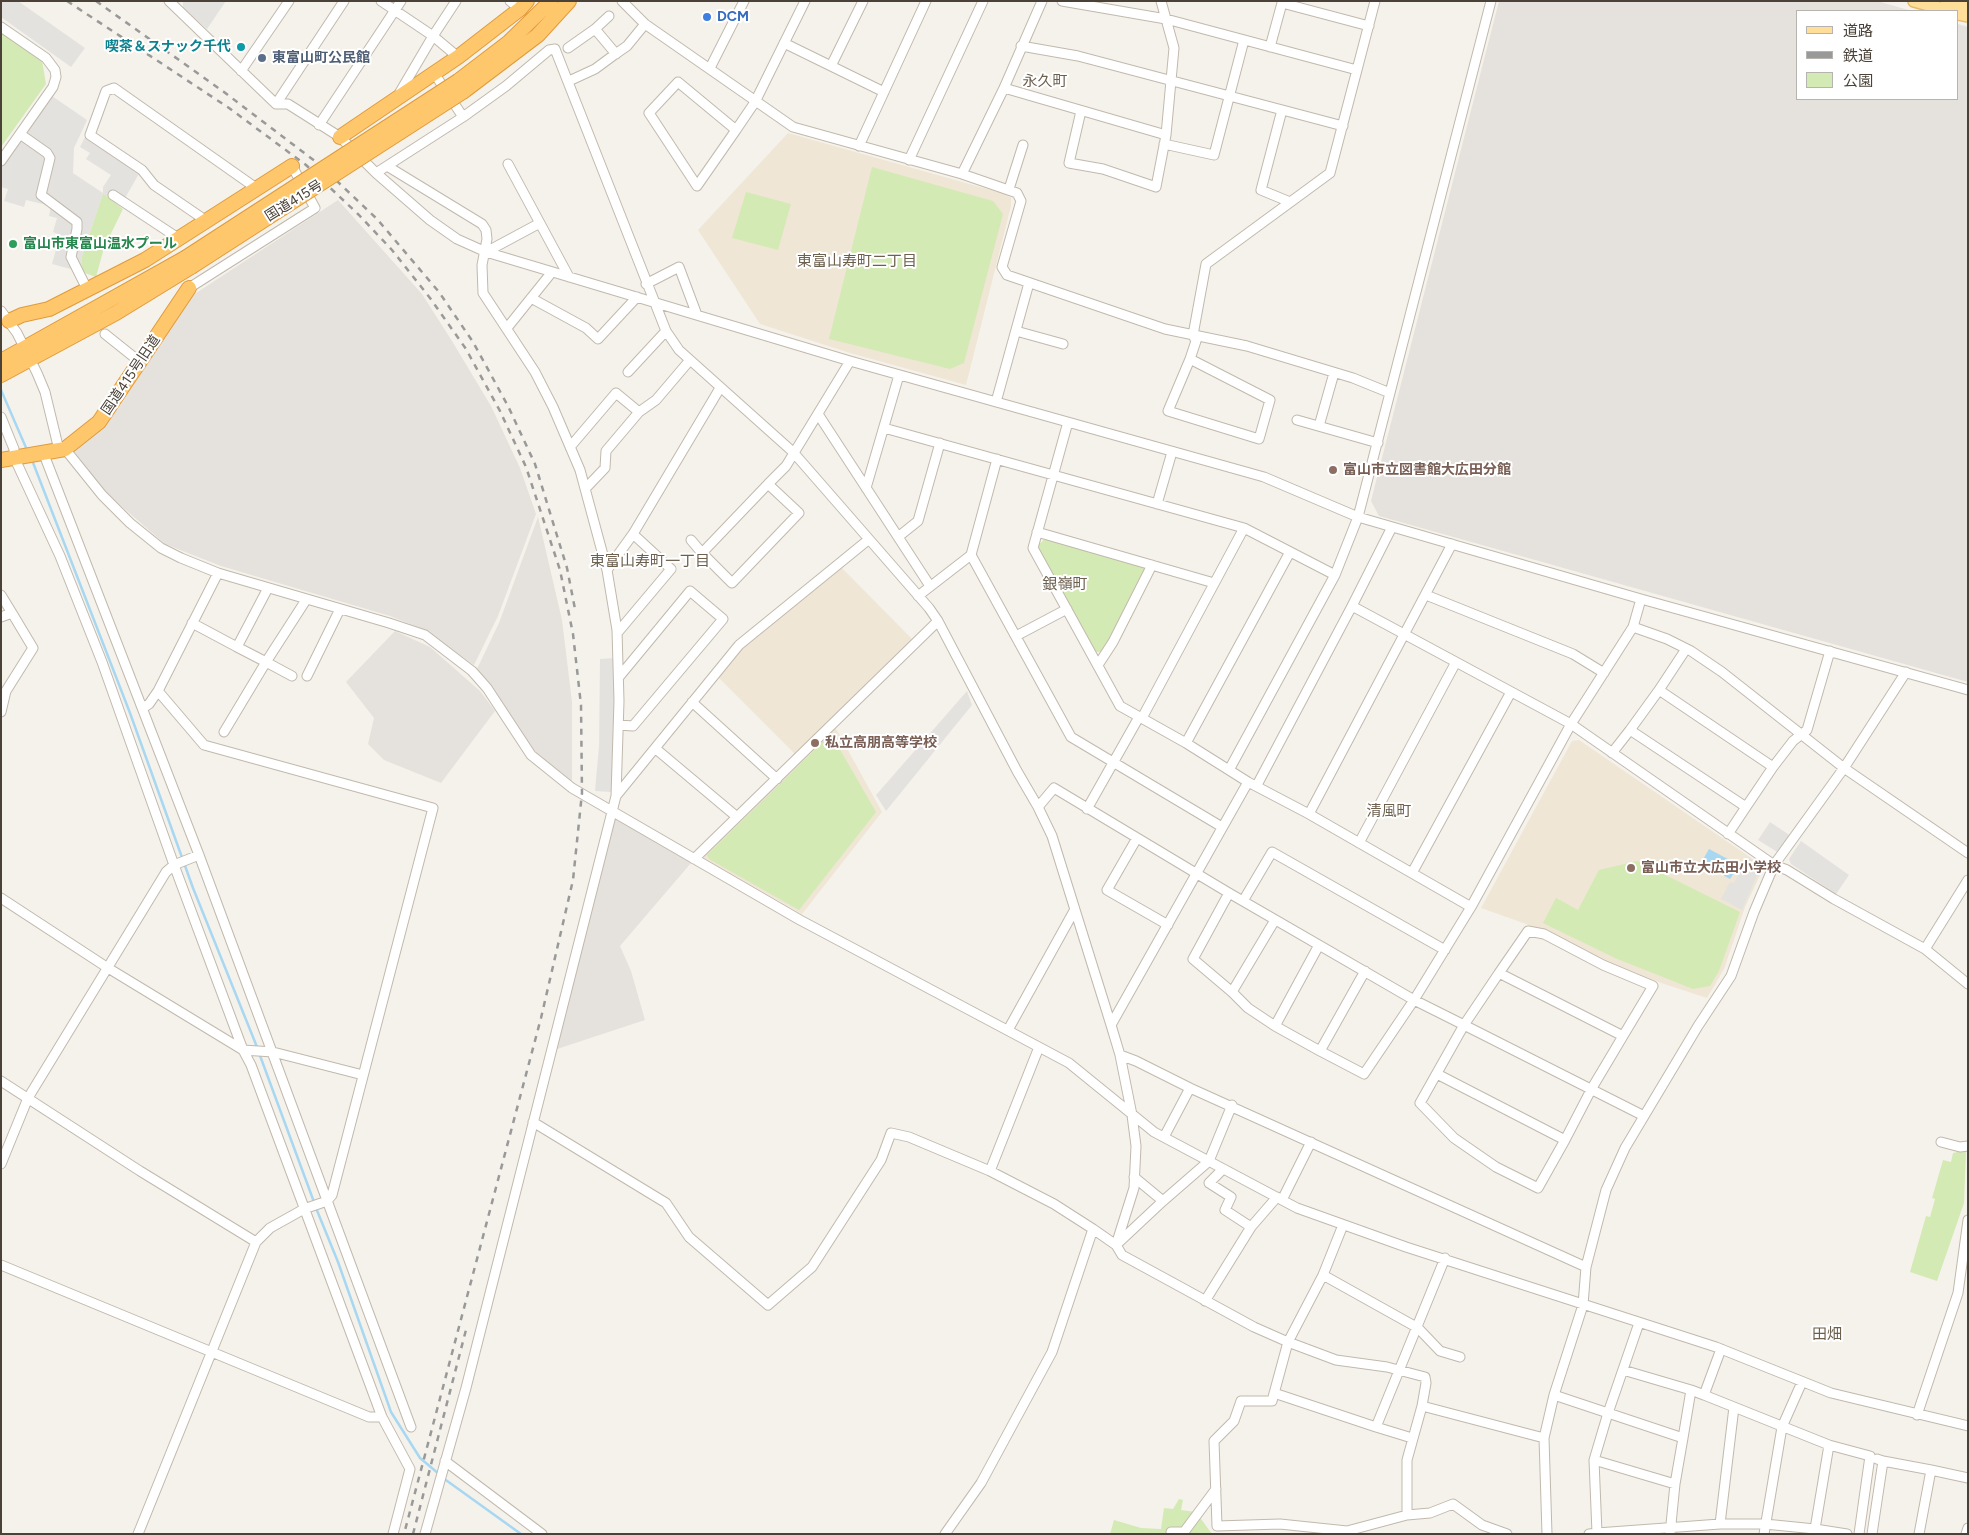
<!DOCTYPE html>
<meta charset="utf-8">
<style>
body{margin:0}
#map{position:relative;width:1969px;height:1535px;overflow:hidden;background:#f5f2eb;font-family:Figtree,"Noto Sans JP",sans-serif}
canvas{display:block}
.frame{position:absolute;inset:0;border:2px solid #4a4238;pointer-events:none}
.legend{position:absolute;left:1796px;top:10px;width:162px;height:90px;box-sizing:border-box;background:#fff;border:1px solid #b7b3af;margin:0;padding:6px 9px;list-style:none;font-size:15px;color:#4a4238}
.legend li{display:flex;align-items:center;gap:10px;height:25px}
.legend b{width:25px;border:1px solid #b7b3af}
</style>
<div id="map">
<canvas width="1969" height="1535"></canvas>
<div class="frame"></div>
<ul class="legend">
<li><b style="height:6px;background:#ffde9a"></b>道路</li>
<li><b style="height:6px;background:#999"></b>鉄道</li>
<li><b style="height:14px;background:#d4eab4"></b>公園</li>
</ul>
</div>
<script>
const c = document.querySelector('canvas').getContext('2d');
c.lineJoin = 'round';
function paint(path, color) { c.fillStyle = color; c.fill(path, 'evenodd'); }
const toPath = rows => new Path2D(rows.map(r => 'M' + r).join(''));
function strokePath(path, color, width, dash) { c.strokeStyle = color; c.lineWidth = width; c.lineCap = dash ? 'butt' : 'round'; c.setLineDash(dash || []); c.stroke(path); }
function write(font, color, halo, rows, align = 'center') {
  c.font = font + ' Figtree,"Noto Sans JP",sans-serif'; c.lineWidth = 4; c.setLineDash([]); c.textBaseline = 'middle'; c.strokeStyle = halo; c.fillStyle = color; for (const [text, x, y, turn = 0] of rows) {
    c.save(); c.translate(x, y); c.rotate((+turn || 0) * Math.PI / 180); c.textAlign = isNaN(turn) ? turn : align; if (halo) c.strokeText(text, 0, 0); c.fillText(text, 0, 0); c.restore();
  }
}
const industrial = toPath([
 [1499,1,1877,1,1912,11,1798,11,1798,99,1958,99,1958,24,1968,27,1968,682,1379,516,1371,501],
 [338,200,422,294,452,341,491,406,520,468,536,514,498,616,474,665,425,630,390,616,221,566,165,544,105,492,74,451,101,428,120,406,190,297],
 [538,517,562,620,572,702,572,781,536,754,477,669,499,623],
 [395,631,430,647,480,691,495,711,441,783,384,760,368,744,374,718,346,682],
 [616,817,691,863,620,946,631,971,645,1020,554,1050,610,822]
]);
const education = toPath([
 [788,133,1005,194,1011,198,1011,206,966,385,850,353,760,324,698,230],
 [841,567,914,641,833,723,882,812,802,914,702,857,801,760,717,676,748,641],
 [1579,740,1760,864,1761,873,1745,907,1724,969,1707,998,1634,974,1526,924,1481,908,1572,741]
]);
const green = toPath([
 [1,33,42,60,46,84,1,147],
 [872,167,993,201,1003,214,964,363,950,369,829,339],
 [746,192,791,204,778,250,732,238],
 [103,193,123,209,104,248,96,277,82,272,82,256],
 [1047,537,1148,566,1103,652,1096,652,1037,546],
 [831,734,876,812,799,910,709,859,707,855],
 [1637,861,1740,912,1719,971,1710,986,1693,989,1615,958,1543,923,1556,898,1578,910,1599,870],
 [1966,1150,1964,1203,1937,1281,1910,1272,1926,1216,1930,1217,1935,1199,1932,1198,1943,1160,1951,1162,1953,1153],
 [1179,1499,1183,1500,1181,1510,1196,1512,1212,1534,1110,1534,1114,1520,1141,1528,1161,1529,1164,1508,1173,1509]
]);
const parking = toPath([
 [1,1,18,1,85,48,71,67,1,17],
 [183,1,226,1,207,29,183,8],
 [52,96,87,120,74,148,73,173,103,193,103,187,111,175,86,159,90,153,80,147,85,137,140,172,121,205,103,194,82,256,82,272,52,264,60,235,53,232,57,218,49,216,51,206,26,200,24,207,4,201,8,189,1,187,1,166],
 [614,658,614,742,611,792,595,791,599,746,600,659],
 [967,691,972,705,886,811,876,795],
 [1770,822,1791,836,1779,853,1758,840],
 [1801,841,1849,875,1836,894,1791,864,1789,859],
 [1747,857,1758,864,1758,873,1742,910,1721,899,1730,882,1734,883]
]);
const water = toPath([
 [1709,849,1739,865,1730,879,1701,863]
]);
const stream = toPath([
 [1,390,27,450],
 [32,460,130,713,193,888,255,1042,314,1202],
 [316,1208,338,1262,391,1412,420,1458,439,1474],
 [443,1478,521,1534]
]);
const minor = toPath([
 [169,1,276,104,288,104,340,137,376,173,430,220,457,239,486,252,850,361,1264,477,1358,517,1641,599,1968,690],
 [381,1,433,36,456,1],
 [510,1,520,9],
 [622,1,645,24,793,127,962,174,1017,193,1021,201,1002,267,1007,275,1165,329,1247,346,1353,378,1390,393],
 [1062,1,1166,19,1357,70],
 [609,16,595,29,616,54],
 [1,27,46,58,55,70,56,77,53,87,1,161],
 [784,43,831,66,863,1],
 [1021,46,1078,56,1343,126],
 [1270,47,1282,3,1369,26],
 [568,48,595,29],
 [831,66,884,92],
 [710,68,744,1],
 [241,71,289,1],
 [434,73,463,117],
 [569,81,595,69,614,55,627,46,645,24],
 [678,82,736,130,697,186,649,113,678,82],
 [1004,88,1166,135],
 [400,96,400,92,433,36,458,57],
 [276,104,344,1],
 [1282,110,1261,190,1290,202],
 [1081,111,1069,163,1103,169,1156,187,1166,135,1174,48,1161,1],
 [319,125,401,1],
 [736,130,755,102,805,1],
 [20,134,47,153,50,158,41,195,77,222,77,229,71,257,87,289],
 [1164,144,1214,155,1244,40],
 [859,146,926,1],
 [909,160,983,1],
 [508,164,569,277],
 [387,166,482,224,486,230,487,239,482,265,483,293,535,372,553,407,580,470,607,570,617,630,619,701,616,796],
 [376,173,463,117,506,86,549,50,555,49,666,331,679,350,793,452,929,608,938,621,1017,771,1038,807,1052,836,1111,1025,1120,1055,1132,1115,1136,1146,1134,1188,1116,1245],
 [962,174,1004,88,1042,1],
 [1009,189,1023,145],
 [113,195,178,238],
 [205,220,154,185,142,170,90,135,106,91,114,88,256,188],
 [486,252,540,223],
 [646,284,679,267,697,315],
 [189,288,315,208,292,166],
 [531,298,586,328,598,339,637,297],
 [1,311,17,333,37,373,45,392,59,450],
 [507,328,552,272],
 [1016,331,1063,344],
 [105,334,140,362],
 [1190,359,1196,341,1193,335,1206,264,1330,173,1375,1],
 [1190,359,1270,400,1259,439,1168,411,1190,359],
 [628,372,666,331],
 [996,402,1029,283],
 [818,414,930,586],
 [1,417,14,449,14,457,60,556,102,662,174,865,243,1050,251,1065,382,1417],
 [1297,420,1378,443],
 [1068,422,1033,548,1120,706,1186,743,1248,782,1309,814,1471,907],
 [1319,426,1334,373],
 [884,428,1244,528,1335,575],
 [570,447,616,393,639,412],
 [65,449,102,495,130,523,161,548,181,558,218,573,389,623,425,635,472,671,487,688,531,755,572,788,800,920,1069,1063,1154,1132,1297,1208,1406,1247,1716,1347,1831,1393,1968,1426],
 [43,452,199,855,411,1427],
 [768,484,799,513,732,583,702,553,768,484,786,466,850,361],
 [866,488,899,375],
 [585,489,605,468,606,451,639,412,656,400,690,360],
 [1157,504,1172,452],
 [1392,527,1352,606,1571,724,1774,865,1787,870,1834,899,1925,949,1968,984],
 [1037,532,1214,583],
 [898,537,918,521,940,443],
 [691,540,702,553],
 [971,555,1071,737,1222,827],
 [607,570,633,534,720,388],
 [1,595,12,613],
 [1426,595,1573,654,1604,673],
 [918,596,971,555,997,459],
 [1,617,12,613,33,648,6,691,1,712],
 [192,623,237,647],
 [1633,627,1667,639,1691,651,1722,672,1844,768,1968,853],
 [618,632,671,569,633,534],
 [1016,636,1067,609],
 [1686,649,1659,690,1773,767,1793,741,1807,730,1830,651],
 [1098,665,1113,642,1152,565],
 [292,676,266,662,306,600],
 [307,676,340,609],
 [1659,690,1630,730,1746,807,1773,767],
 [692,702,777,779],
 [143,708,149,704,158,691],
 [1142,718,1244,528],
 [619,725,633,726,723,619,690,591,619,677],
 [224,732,266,662,237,647,268,588],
 [1186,743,1290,552],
 [656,749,737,817],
 [1612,753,1630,730],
 [1229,770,1335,575,1358,517,1491,1],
 [1257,785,1352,606],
 [1038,807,1054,788,1229,893,1414,1000,1471,907,1571,724,1633,627,1641,599],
 [1087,809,1139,717],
 [1309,814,1452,544],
 [1728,834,1746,807],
 [1137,838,1107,890,1168,925],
 [1359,843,1456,662],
 [694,859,938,621],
 [1412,873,1511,692],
 [1229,893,1193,959,1232,992],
 [1,898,108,968,243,1050,273,1052,363,1075],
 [1243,901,1272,852,1445,950],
 [1319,945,1275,1026,1320,1051],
 [1925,949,1968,880],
 [1365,971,1320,1051,1364,1074,1414,1000,1464,1025,1420,1103,1454,1138,1496,1167,1538,1188,1565,1140,1437,1074],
 [1499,973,1464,1025,1644,1116],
 [1111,1025,1248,782],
 [1275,1026,1248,1008,1232,992,1275,920],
 [1008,1030,1074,911],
 [1039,1047,990,1171,1054,1204,1093,1229],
 [1120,1055,1136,1061,1190,1088,1586,1267],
 [1,1081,140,1171,256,1242],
 [533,1122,666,1203,689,1237,768,1305,812,1267,881,1160,891,1133,909,1137,990,1171],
 [1164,1137,1190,1088],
 [1565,1140,1592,1088,1623,1036,1499,973,1528,931,1544,934,1603,965,1653,986,1623,1036],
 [1941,1142,1960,1147,1968,1146],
 [1,1164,28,1098,166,872,174,865,199,855],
 [1223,1169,1209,1183,1231,1197,1225,1210,1251,1227,1277,1197],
 [1134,1177,1163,1201,1209,1161,1232,1105],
 [1282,1200,1311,1142],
 [1343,1225,1323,1275,1418,1328,1440,1351,1460,1357],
 [1116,1245,1163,1201],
 [1,1265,369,1417,382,1417,410,1469,393,1534],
 [1323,1275,1288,1342,1272,1401,1241,1401,1234,1421,1214,1441,1217,1526,1280,1524,1347,1531,1407,1515,1407,1460,1422,1406],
 [1205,1301,1251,1227],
 [1623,1370,1691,1390,1683,1438,1608,1413,1594,1460,1675,1484,1683,1438],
 [1691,1390,1704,1395,1721,1349],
 [1274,1393,1376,1427],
 [1554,1395,1608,1413,1639,1323],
 [1704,1395,1829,1445,1815,1529,1765,1524,1720,1524],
 [1917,1415,1958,1293,1968,1220],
 [1412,1438,1376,1427,1445,1258],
 [1829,1445,1870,1456,1859,1534],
 [445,1461,542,1534],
 [1883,1461,1931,1470,1919,1534],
 [1931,1470,1968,1478],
 [1407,1515,1430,1513,1453,1504,1482,1525,1507,1534],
 [1815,1529,1847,1534],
 [1171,1532,1184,1532,1216,1489],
 [1597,1533,1720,1524,1734,1407],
 [138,1534,256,1242,270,1228,304,1209,327,1201,332,1195,433,808,204,745,158,691,218,573],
 [425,1534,466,1388,616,796,739,645,868,540],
 [945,1534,981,1483,1052,1352,1093,1229,1116,1245,1122,1255,1254,1327,1288,1342,1336,1360,1387,1367,1425,1377,1426,1383,1422,1406,1544,1438],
 [1547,1534,1544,1438,1554,1395,1583,1305,1586,1267,1606,1190,1625,1148,1698,1026,1731,976,1754,912,1774,865,1844,768,1906,672],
 [1589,1534,1597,1533,1594,1460],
 [1670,1534,1675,1484],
 [1764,1534,1782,1427,1802,1382],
 [1872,1534,1883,1461,1877,1459],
 [1966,1534,1968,1528]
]);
const major = toPath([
 [1914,1,1950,11],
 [1946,1,1968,7],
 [1958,14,1968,16]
]);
const highway = toPath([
 [458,81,509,42,551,1],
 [464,91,538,35,569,1],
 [340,137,458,57,520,9,527,1],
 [9,321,22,315,49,309,145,260,292,166],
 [1,361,185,258],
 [1,375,116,313,191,267],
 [1,460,65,449,99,422,189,288]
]);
const rail = toPath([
 [67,1,229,108,306,165,359,215,392,250,430,298,466,349,500,411,526,467,560,570,573,634,581,705,582,793,573,880,541,1018,404,1534],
 [96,1,224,92,320,165,377,219,439,292,473,342,508,406,535,464,567,568,575,609],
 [413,1534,467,1326]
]);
const highwayBridge = toPath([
 [185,258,458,81],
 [191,267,464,91]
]);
const markers = [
 [707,17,5,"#3f7fe0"],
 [241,47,5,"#0f9aa8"],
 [262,58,5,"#5c6f8a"],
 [13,244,5,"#2e9e5b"],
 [1333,470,5,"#8d6e63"],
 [815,743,5,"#8d6e63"],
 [1631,868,5,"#8d6e63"]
];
const shopNames = [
 ["DCM",717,17]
];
const cultureNames = [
 ["喫茶＆スナック千代",231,47]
];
const serviceNames = [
 ["東富山町公民館",272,58]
];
const streetNames = [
 ["国道415号",294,201,-32],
 ["国道415号旧道",131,375,-56]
];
const leisureNames = [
 ["富山市東富山温水プール",23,244]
];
const educationNames = [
 ["富山市立図書館大広田分館",1343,470],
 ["私立高朋高等学校",825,743],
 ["富山市立大広田小学校",1641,868]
];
const neighbourhoodNames = [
 ["永久町",1045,82],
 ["東富山寿町二丁目",857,262],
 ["東富山寿町一丁目",650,562],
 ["銀嶺町",1065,585],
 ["清風町",1389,812],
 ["田畑",1827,1335]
];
paint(industrial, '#e5e1dc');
paint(education, '#efe6d5');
paint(green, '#d4eab4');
paint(parking, '#e4e2df');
paint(water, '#a8d7f2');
strokePath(stream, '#a8d7f2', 2.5);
strokePath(minor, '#c1b9ad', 11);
strokePath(major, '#e6ba69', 14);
strokePath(highway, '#e09b3b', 16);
strokePath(minor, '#fff', 9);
strokePath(major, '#ffde9a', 11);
strokePath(highway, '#ffc76c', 14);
strokePath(rail, '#999', 2.5, [6, 6]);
strokePath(highwayBridge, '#e09b3b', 16, []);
strokePath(highwayBridge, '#ffc76c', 14);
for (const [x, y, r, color] of markers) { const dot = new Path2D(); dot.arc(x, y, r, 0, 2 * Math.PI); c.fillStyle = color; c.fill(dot); strokePath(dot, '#fff', 2); }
write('bold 14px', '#366cbe', '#fff', shopNames, 'left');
write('bold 14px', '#0d838f', '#fff', cultureNames, 'right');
write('bold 14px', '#4e5e75', '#fff', serviceNames, 'left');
write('14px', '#4a4238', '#fff', streetNames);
write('bold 14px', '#27864d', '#fff', leisureNames, 'left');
write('bold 14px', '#785e54', '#fff', educationNames, 'left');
write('15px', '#6d604f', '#fff', neighbourhoodNames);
</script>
